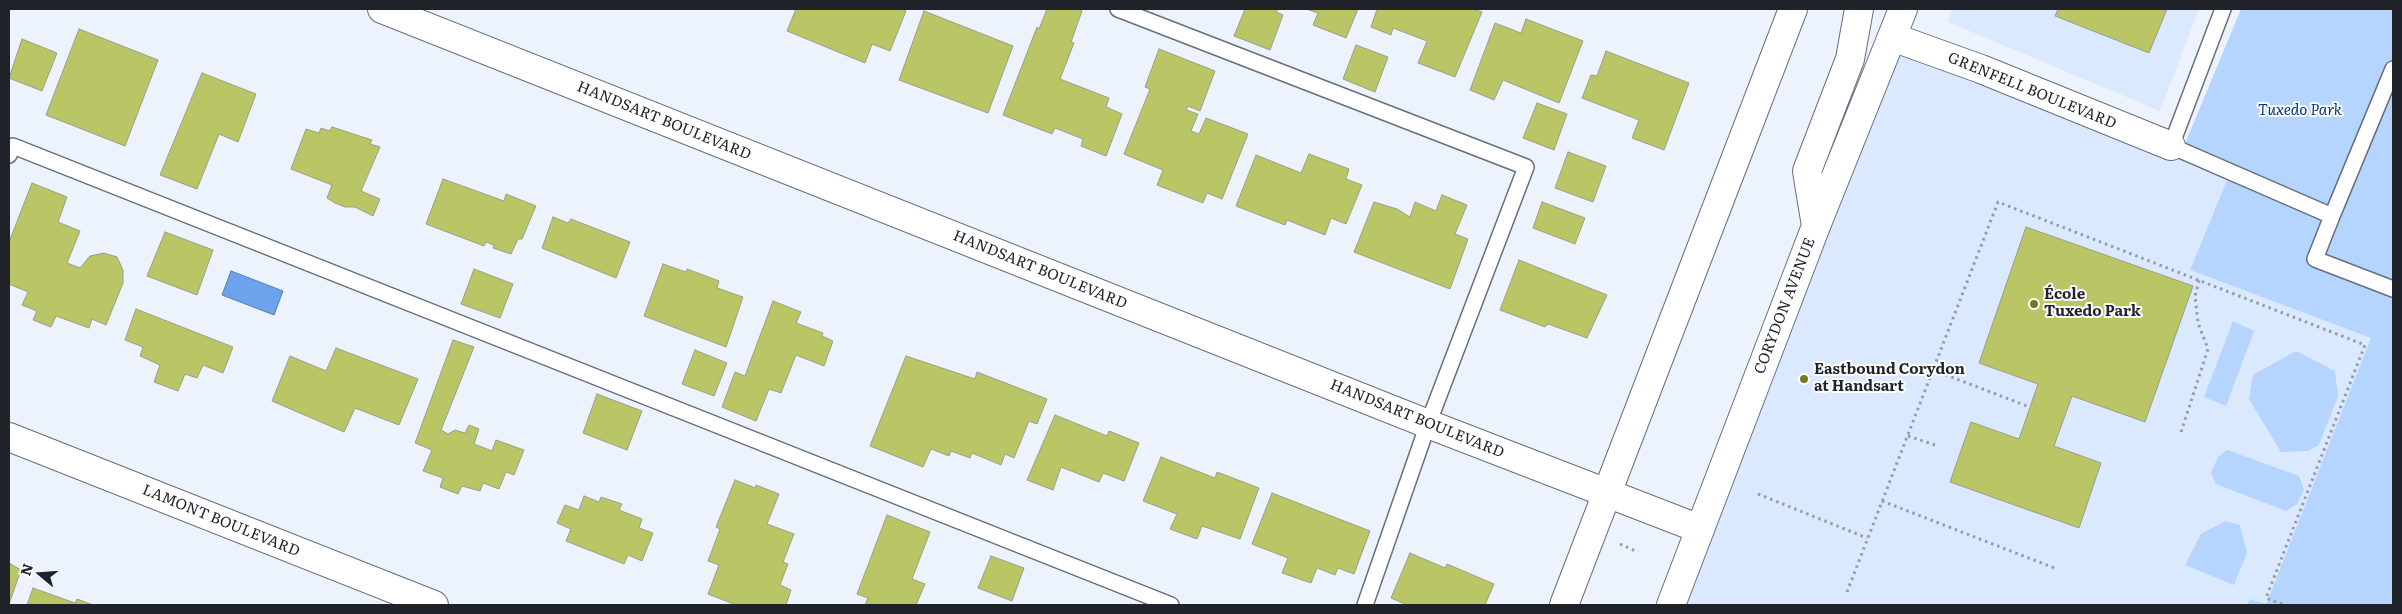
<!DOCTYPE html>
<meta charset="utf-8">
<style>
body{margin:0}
#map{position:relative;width:2402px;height:614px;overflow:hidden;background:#ecf3fc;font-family:Literata,serif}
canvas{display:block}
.frame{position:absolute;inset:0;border:10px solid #1f2329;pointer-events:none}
.north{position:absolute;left:15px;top:549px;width:50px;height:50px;-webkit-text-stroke:4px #fff;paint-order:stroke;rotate:288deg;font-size:14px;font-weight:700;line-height:20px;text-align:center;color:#1f2329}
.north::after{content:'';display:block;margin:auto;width:18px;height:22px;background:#1f2329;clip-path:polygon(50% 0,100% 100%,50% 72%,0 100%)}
</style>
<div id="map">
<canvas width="2402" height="614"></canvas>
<div class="frame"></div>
<div class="north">N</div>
</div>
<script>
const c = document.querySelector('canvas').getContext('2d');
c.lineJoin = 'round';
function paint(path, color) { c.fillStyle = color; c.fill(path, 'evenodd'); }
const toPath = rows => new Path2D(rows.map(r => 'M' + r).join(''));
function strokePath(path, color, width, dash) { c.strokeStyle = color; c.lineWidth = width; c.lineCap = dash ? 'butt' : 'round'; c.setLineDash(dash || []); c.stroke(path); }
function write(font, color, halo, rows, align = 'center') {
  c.font = font + ' Literata,serif'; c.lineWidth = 4; c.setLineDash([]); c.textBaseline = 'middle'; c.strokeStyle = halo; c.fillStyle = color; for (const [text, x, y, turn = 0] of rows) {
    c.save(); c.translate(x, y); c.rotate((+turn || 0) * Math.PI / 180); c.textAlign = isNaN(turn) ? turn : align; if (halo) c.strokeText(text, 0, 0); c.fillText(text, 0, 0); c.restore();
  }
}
const built = toPath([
 [1953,9,2199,9,2160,111,1948,22],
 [1892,37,2230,173,2190,270,2372,338,2265,604,2250,599,2247,605,1671,605]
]);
const green = toPath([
 [2241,9,2393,9,2393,605,2247,605,2250,599,2266,604,2371,338,2190,270,2230,173,2182,151],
 [2233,321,2254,331,2226,406,2204,397],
 [2296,351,2335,371,2338,396,2319,445,2308,451,2281,452,2249,399,2253,375],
 [2227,450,2299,476,2304,490,2297,504,2286,511,2216,484,2211,473,2218,457],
 [2226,521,2240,525,2247,553,2234,585,2185,565,2201,534]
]);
const water = toPath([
 [231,271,283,291,274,315,222,295,231,271]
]);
const building = toPath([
 [796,9,900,9,906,11,890,51,872,44,865,63,787,31,796,9],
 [1047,9,1077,9,1082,11,1071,42,1074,43,1060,79,1109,98,1106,107,1122,114,1106,156,1081,146,1083,139,1055,128,1052,134,1003,115,1037,27,1039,29,1047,9],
 [1245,9,1278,9,1276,12,1283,15,1270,50,1234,36,1245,9],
 [1306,9,1358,9,1346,38,1313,25,1318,13,1306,9],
 [1377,9,1473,9,1482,12,1455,77,1418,63,1427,41,1393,28,1391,35,1371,27,1377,9],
 [2058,9,2167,9,2149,53,2055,16,2058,9],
 [924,11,1013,46,988,113,899,80,924,11],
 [1526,19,1583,41,1559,103,1503,80,1494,100,1470,90,1495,23,1521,33,1526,19],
 [79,29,158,60,125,146,46,115,79,29],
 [22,39,57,53,42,91,9,78,22,39],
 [1356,45,1388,57,1375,92,1343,79,1356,45],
 [1159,49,1215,71,1200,111,1188,106,1186,110,1198,114,1191,131,1199,134,1206,118,1248,134,1222,199,1207,193,1203,203,1157,185,1163,170,1124,154,1150,89,1145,87,1159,49],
 [1606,51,1689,83,1664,150,1632,138,1639,120,1582,98,1591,75,1597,76,1606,51],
 [202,73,256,94,238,142,219,134,197,189,160,175,202,73],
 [1537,103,1567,114,1554,150,1523,138,1537,103],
 [332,127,372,140,370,144,380,147,361,191,380,199,373,216,355,207,345,207,335,203,327,198,332,185,291,169,306,129,319,133,321,128,330,131,332,127],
 [1568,152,1606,166,1593,202,1555,188,1568,152],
 [1309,154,1349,169,1346,179,1362,185,1346,224,1331,218,1325,235,1287,220,1285,225,1236,206,1256,155,1301,173,1309,154],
 [443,179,504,201,506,194,536,206,522,239,518,239,511,254,493,248,494,245,486,242,484,246,426,224,443,179],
 [32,183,67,197,58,222,80,231,67,263,80,268,90,256,104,253,117,257,123,270,123,283,106,325,92,319,89,328,56,316,51,327,33,320,37,311,22,305,28,292,9,284,9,242,32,183],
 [1442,195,1467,205,1455,234,1468,239,1450,289,1354,252,1374,202,1397,209,1410,217,1415,202,1436,211,1442,195],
 [1542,202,1585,218,1575,244,1533,228,1542,202],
 [553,217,568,223,571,219,630,242,616,278,542,248,553,217],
 [2026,227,2193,286,2145,422,2072,396,2054,446,2101,463,2079,528,1950,482,1971,422,2019,439,2038,384,1979,363,2026,227],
 [165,232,213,250,197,295,147,276,165,232],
 [1519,260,1607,295,1587,338,1548,324,1545,327,1500,310,1519,260],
 [663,264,686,272,687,269,719,281,717,288,743,297,726,347,644,316,663,264],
 [474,269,513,284,500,318,461,304,474,269],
 [773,301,801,312,796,323,823,333,822,336,833,341,824,366,796,355,781,393,769,389,756,421,722,407,735,372,745,376,773,301],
 [136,309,233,347,223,373,203,365,197,378,185,374,178,391,154,382,160,365,140,356,143,347,125,340,136,309],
 [453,340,474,347,441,430,448,434,455,430,465,433,469,425,479,429,474,444,492,451,496,440,524,450,514,475,506,472,499,489,483,483,480,491,462,486,458,494,440,487,443,478,423,471,432,450,415,443,453,340],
 [336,348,418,379,399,425,355,408,344,432,272,401,290,356,326,371,336,348],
 [695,350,727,363,714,396,682,384,695,350],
 [906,356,975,379,977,372,1047,399,1037,424,1029,421,1014,458,1005,454,1001,465,972,453,970,458,951,451,949,456,931,449,923,467,870,446,906,356],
 [597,394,642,411,627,450,583,433,597,394],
 [1055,415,1107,436,1109,431,1139,443,1124,481,1103,473,1099,482,1061,467,1053,490,1027,480,1055,415],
 [1161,457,1215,478,1217,472,1259,488,1240,539,1202,526,1197,539,1170,529,1177,514,1143,501,1161,457],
 [735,480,753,487,755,488,756,485,779,494,767,524,794,534,783,562,788,564,780,585,791,590,786,605,736,605,708,594,719,565,708,561,720,529,716,527,735,480],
 [1272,493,1370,531,1354,574,1338,568,1335,575,1317,568,1311,583,1282,573,1288,558,1252,544,1272,493],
 [584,496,599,502,601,497,622,504,619,510,642,519,639,528,653,533,642,561,628,555,624,564,566,541,571,529,557,523,565,505,579,510,584,496],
 [887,515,930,532,912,579,925,584,916,605,865,605,868,598,857,594,887,515],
 [1410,553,1445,568,1447,564,1494,584,1485,605,1407,605,1391,598,1410,553],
 [991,556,1024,568,1012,601,978,588,991,556],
 [9,563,21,570,9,604,9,563],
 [33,588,75,603,77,599,93,605,27,605,33,588]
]);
const path = toPath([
 [1933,370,2027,406],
 [2181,432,2208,349,2198,323,2195,296,2199,280],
 [1908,436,1935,445],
 [1758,494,1867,538],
 [1882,501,2057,569],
 [1620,544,1638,552],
 [1847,592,1998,202,2365,345,2266,598,2284,605]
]);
const lane = toPath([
 [1118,9,1526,167,1428,424,1365,605],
 [2223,9,2171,146,2332,216,2315,259,2393,289],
 [9,155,13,146,1171,605],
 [2332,216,2393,69]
]);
const street = toPath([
 [382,9,1428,424,1700,529],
 [1892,37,1981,69,2171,146],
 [9,437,434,605]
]);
const secondary = toPath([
 [1816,226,1807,171,1850,59,1859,9],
 [1564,605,1793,9],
 [1671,605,1816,226,1903,9]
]);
const markers = [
 [2034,304,5,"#707923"],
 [1804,379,5,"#707923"]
];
const streetNames = [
 ["GRENFELL BOULEVARD",2032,91,22],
 ["HANDSART BOULEVARD",664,121,22],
 ["HANDSART BOULEVARD",1040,270,22],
 ["CORYDON AVENUE",1785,306,-69],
 ["HANDSART BOULEVARD",1417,419,22],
 ["LAMONT BOULEVARD",221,521,22]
];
const parkNames = [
 ["Tuxedo Park",2300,111]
];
const poiNames = [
 ["École",2044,295],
 ["Tuxedo Park",2044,312],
 ["Eastbound Corydon",1814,370],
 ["at Handsart",1814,387]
];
paint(built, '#dae9ff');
paint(green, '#b5d4fe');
paint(water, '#6da3ec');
strokePath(water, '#567db2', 1);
paint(building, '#bac665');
strokePath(building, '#9a9d8c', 1);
strokePath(lane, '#666f7d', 18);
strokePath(street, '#666f7d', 30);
strokePath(secondary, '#666f7d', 30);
strokePath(path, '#969ca3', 3, [2.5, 4]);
strokePath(lane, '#fff', 15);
strokePath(street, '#fff', 28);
strokePath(secondary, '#fff', 28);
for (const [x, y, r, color] of markers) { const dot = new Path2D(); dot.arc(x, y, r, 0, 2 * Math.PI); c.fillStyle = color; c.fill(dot); strokePath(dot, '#fff', 2); }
write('15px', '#1f2329', '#fff', streetNames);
write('italic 15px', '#003a7a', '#fff', parkNames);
write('bold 15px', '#1f2329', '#fff', poiNames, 'left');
</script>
